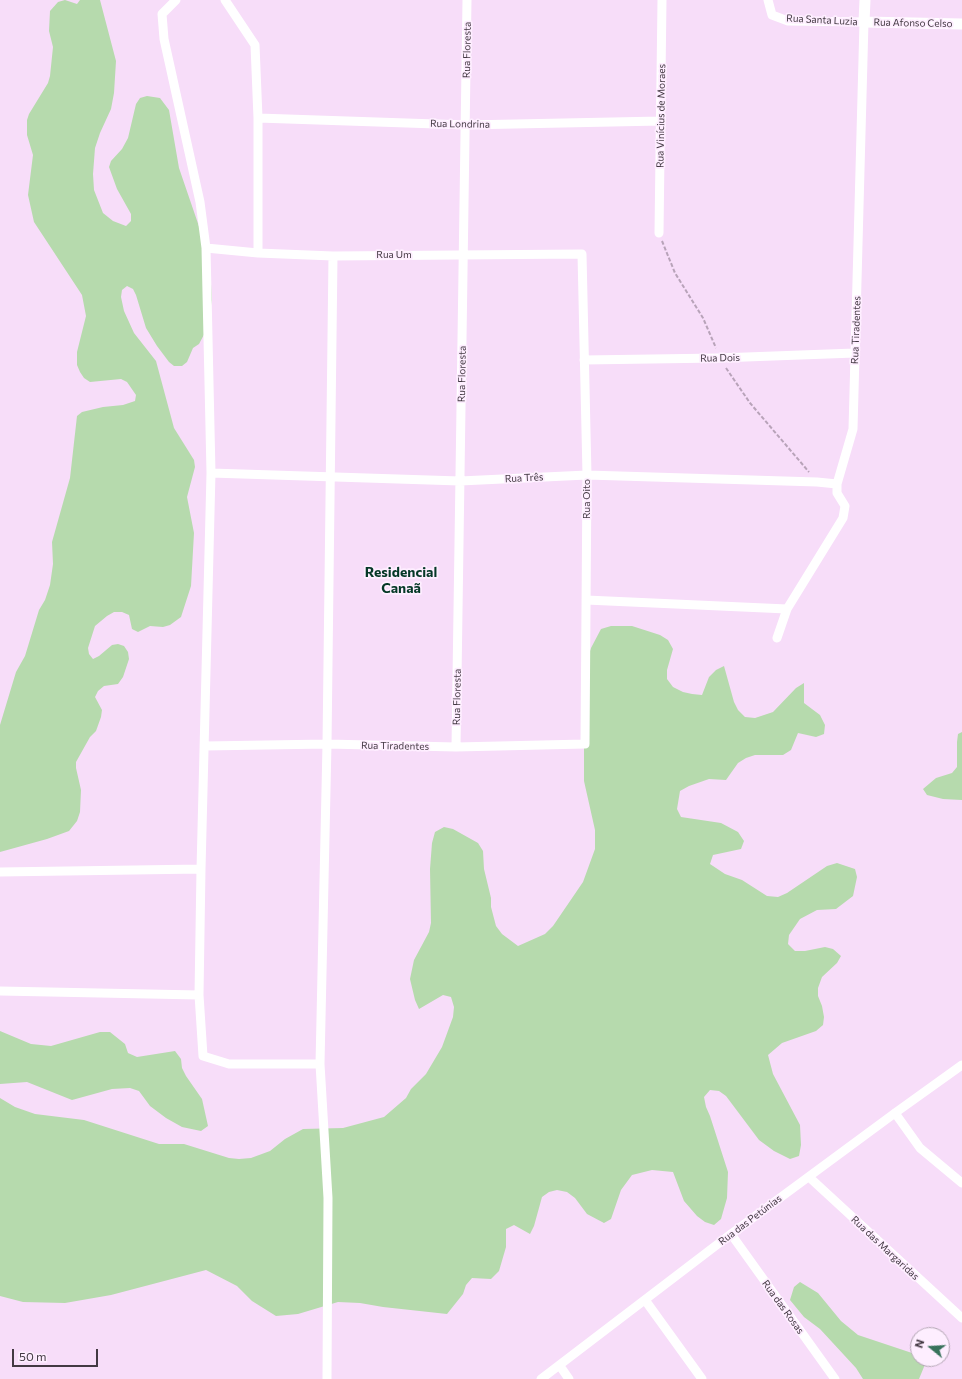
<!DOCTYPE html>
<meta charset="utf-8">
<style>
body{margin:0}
#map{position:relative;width:962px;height:1379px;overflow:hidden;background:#f7ddf9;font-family:Commissioner,sans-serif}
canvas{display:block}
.north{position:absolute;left:910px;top:1327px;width:40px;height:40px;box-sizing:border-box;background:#feeeff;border:1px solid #b3a6b4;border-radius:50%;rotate:288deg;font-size:11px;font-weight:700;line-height:16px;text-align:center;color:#433943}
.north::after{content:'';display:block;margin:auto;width:14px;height:18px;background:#38725b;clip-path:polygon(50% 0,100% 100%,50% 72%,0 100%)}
.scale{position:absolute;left:12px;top:1349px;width:86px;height:18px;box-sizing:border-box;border:2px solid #433943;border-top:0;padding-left:5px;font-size:12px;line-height:14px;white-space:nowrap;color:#433943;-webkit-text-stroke:3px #feeeff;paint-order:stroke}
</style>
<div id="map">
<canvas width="962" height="1379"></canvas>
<div class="north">N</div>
<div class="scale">50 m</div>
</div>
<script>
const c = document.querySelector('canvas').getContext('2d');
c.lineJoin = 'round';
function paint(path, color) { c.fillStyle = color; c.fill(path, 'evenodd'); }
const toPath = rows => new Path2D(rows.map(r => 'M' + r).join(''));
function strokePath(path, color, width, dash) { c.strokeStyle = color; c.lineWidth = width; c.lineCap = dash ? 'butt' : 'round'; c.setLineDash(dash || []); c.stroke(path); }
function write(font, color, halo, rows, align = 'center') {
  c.font = font + ' Commissioner,sans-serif'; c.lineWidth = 3.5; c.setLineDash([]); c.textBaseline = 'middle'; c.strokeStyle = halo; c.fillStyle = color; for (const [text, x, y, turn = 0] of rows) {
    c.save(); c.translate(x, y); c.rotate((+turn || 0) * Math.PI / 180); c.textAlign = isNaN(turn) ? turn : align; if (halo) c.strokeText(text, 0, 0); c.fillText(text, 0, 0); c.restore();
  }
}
const green = toPath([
 [65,0,77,4,80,0,100,0,116,61,114,93,111,109,100,133,95,148,93,174,94,190,103,213,113,221,126,226,131,221,131,214,117,189,109,167,111,161,122,149,128,138,136,104,140,98,147,96,160,98,169,110,179,168,205,244,211,284,212,300,207,329,199,344,193,348,187,362,182,366,174,366,169,362,157,346,146,328,136,295,133,289,127,286,122,290,121,297,124,311,134,333,156,361,174,428,194,460,195,467,187,497,194,533,191,586,181,617,170,625,163,627,150,626,138,632,132,629,129,615,122,612,114,612,107,616,95,626,88,648,89,654,93,659,99,656,112,645,118,644,124,646,128,652,129,659,123,677,118,684,104,686,98,691,95,697,102,710,101,717,96,731,90,737,76,762,76,768,81,790,80,812,77,821,69,831,47,839,0,852,0,725,16,672,25,656,39,610,45,600,50,585,53,564,52,542,70,478,77,416,82,412,103,407,123,405,135,401,136,395,127,382,121,379,90,382,84,378,80,372,77,365,77,352,86,316,82,295,34,222,28,195,33,155,27,135,27,120,29,114,48,83,50,76,53,47,49,31,50,11,58,2],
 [611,626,632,626,660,635,668,640,673,649,667,670,667,679,673,687,683,692,692,694,702,695,709,677,716,670,724,666,734,702,738,710,745,717,755,718,773,712,796,688,804,683,804,703,820,715,825,725,824,734,816,737,798,733,791,750,783,755,755,755,746,758,738,763,726,780,709,779,689,786,680,791,677,809,681,817,721,823,738,832,744,841,741,849,713,855,710,864,725,874,742,880,767,896,778,897,787,893,827,866,837,863,855,869,857,877,853,896,836,909,817,910,800,919,789,935,788,944,795,951,805,951,825,947,833,949,841,956,837,963,822,977,818,988,818,996,822,1006,824,1017,823,1025,816,1031,782,1043,768,1055,773,1074,800,1125,801,1145,799,1156,790,1159,774,1151,759,1140,726,1096,719,1091,710,1090,704,1097,706,1107,710,1116,728,1172,727,1198,721,1219,714,1225,705,1222,697,1216,684,1201,673,1172,652,1170,632,1175,621,1190,611,1219,604,1223,587,1214,575,1198,567,1192,557,1190,549,1192,542,1197,534,1226,530,1234,514,1225,506,1229,506,1247,499,1271,491,1279,472,1278,466,1285,463,1294,447,1314,383,1307,360,1303,338,1302,298,1314,276,1316,252,1301,237,1286,206,1270,111,1295,65,1303,23,1302,0,1296,0,1098,15,1107,35,1114,84,1120,159,1144,184,1144,229,1158,239,1159,251,1158,270,1151,285,1139,303,1129,343,1128,384,1117,406,1098,411,1089,426,1074,442,1047,453,1017,454,1007,451,997,443,995,419,1009,415,1000,410,979,414,960,429,932,431,923,430,869,432,843,435,832,444,827,453,829,478,843,483,851,484,869,491,898,491,907,496,926,502,934,518,946,545,934,553,926,583,882,595,849,595,830,584,781,584,669,591,648,601,629],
 [962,732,962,800,943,799,927,795,923,789,936,778,952,773,957,767,957,742,958,734],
 [0,1031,31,1044,51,1046,100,1032,110,1032,125,1044,128,1053,137,1057,175,1051,181,1059,182,1068,186,1076,202,1099,208,1126,201,1131,182,1127,166,1118,150,1106,139,1091,130,1088,112,1089,72,1100,27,1082,0,1084],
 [800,1282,818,1293,841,1321,858,1335,915,1354,918,1359,926,1362,919,1379,863,1379,856,1368,820,1329,804,1317,790,1300,794,1287]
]);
const path = toPath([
 [662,241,675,273,703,318,716,348],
 [726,368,750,403,809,472]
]);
const minor = toPath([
 [225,0,255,45,258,118,258,253],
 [768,0,772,15,788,21,864,22,853,429,837,484,837,493,845,506,843,518,787,609,777,638],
 [258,118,466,125,661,121],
 [659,233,662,0],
 [584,360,719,358,855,353],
 [211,473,460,481,587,475,817,482,837,484],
 [586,600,787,609],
 [205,746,327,744,456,747,585,744,587,475,582,254,333,256,258,253,206,248],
 [456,747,467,0],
 [201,869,199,995,203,1056,229,1064,320,1064],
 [0,872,201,869,211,473,206,248,200,202,164,39,162,14,176,0],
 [0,991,199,995],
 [895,1113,920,1148,962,1183],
 [809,1177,962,1318],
 [731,1234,835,1379],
 [645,1300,702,1379],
 [560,1366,569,1379],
 [327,1379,328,1198,320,1064,327,744,333,256],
 [541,1379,731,1234,895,1113,962,1065]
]);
const tertiary = toPath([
 [865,0,864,22,962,24]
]);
const streetNames = [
 ["Rua Santa Luzia",822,20,3],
 ["Rua Afonso Celso",913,23,1],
 ["Rua Floresta",467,50,-89],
 ["Rua Vinícius de Moraes",661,116,-89],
 ["Rua Londrina",460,124,1],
 ["Rua Um",394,255],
 ["Rua Tiradentes",856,330,-88],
 ["Rua Dois",720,358,-1],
 ["Rua Floresta",462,374,-89],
 ["Rua Três",524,478,-3],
 ["Rua Oito",587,499,-90],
 ["Rua Floresta",457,697,-89],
 ["Rua Tiradentes",395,746,1],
 ["Rua das Petúnias",750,1220,-37],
 ["Rua das Margaridas",885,1248,43],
 ["Rua das Rosas",783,1307,54]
];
const districtNames = [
 ["Residencial",401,572],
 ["Canaã",401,588]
];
paint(green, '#b6daad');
strokePath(path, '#b8a3b9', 2, [4, 2]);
strokePath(minor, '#fff', 9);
strokePath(tertiary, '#fff', 11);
write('10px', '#433943', '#feeeff', streetNames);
write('bold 14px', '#053827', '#feeeff', districtNames);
</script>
